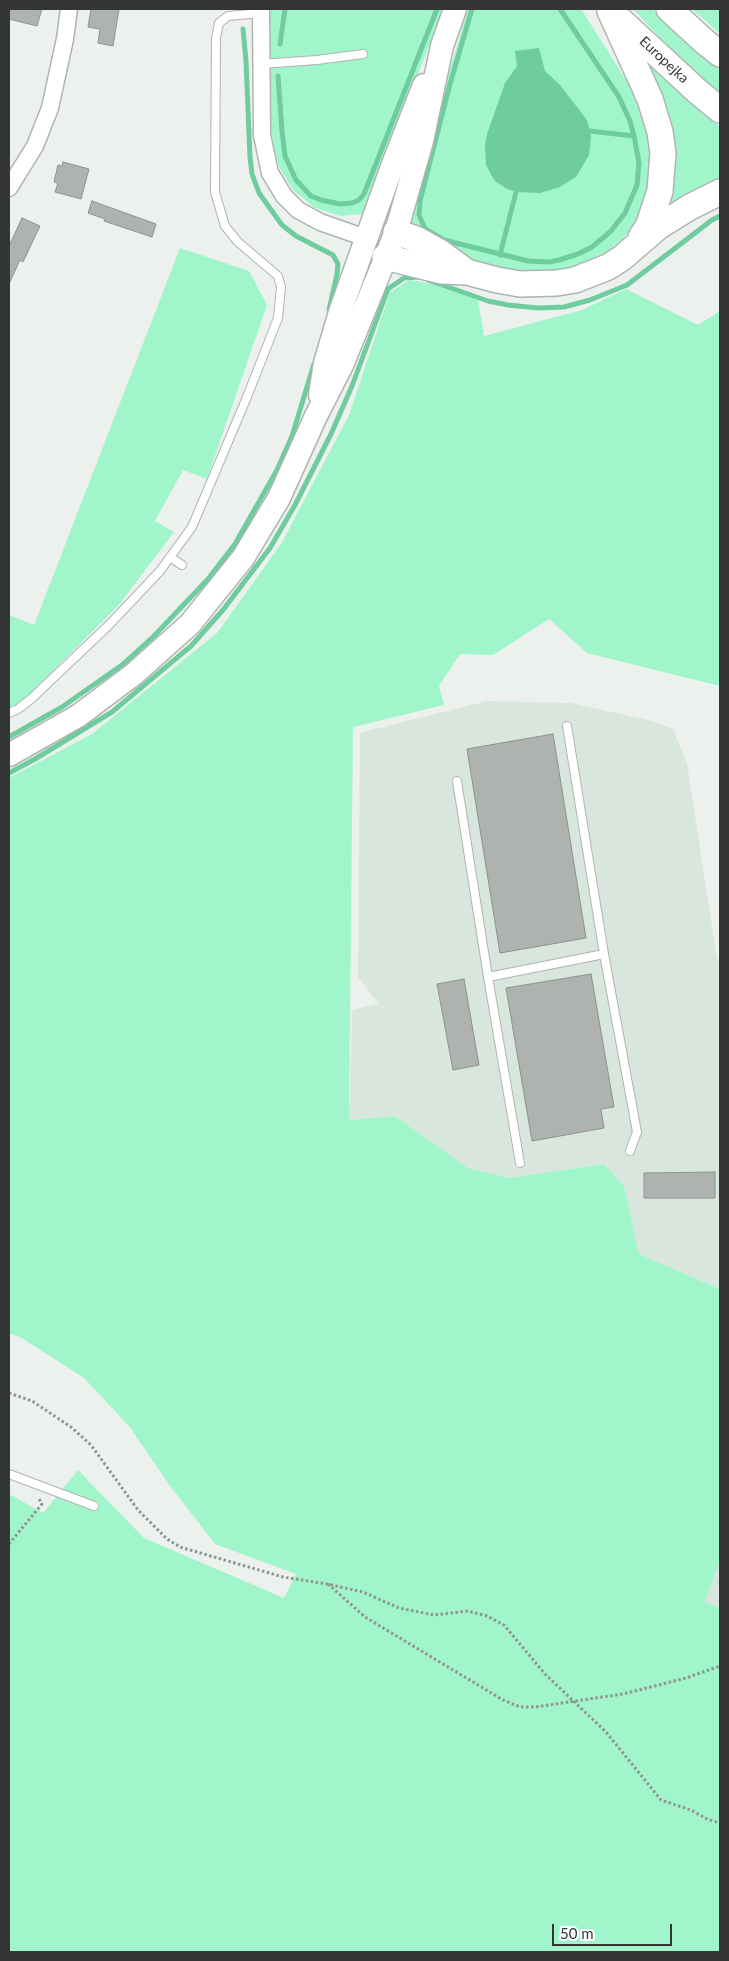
<!DOCTYPE html>
<style>
body{margin:0}
#map{position:relative;width:729px;height:1961px;overflow:hidden;background:#ecf1ee;font-family:Lato,sans-serif}
canvas{display:block}
.frame{position:absolute;inset:0;border:10px solid #343635;pointer-events:none}
.scale{position:absolute;left:552px;top:1924px;width:120px;height:22px;box-sizing:border-box;border:2px solid #343635;border-top:0;padding-left:6px;font-size:15px;line-height:18px;white-space:nowrap;color:#343635;-webkit-text-stroke:4px #fff;paint-order:stroke}
</style>
<div id="map">
<canvas width="729" height="1961"></canvas>
<div class="frame"></div>
<div class="scale">50 m</div>
</div>
<script>
const c = document.querySelector('canvas').getContext('2d');
c.lineJoin = 'round';
function paint(path, color) { c.fillStyle = color; c.fill(path, 'evenodd'); }
const toPath = rows => new Path2D(rows.map(r => 'M' + r).join(''));
function strokePath(path, color, width, dash) { c.strokeStyle = color; c.lineWidth = width; c.lineCap = dash ? 'butt' : 'round'; c.setLineDash(dash || []); c.stroke(path); }
function write(font, color, halo, rows, align = 'center') {
  c.font = font + ' Lato,sans-serif'; c.lineWidth = 4; c.setLineDash([]); c.textBaseline = 'middle'; c.strokeStyle = halo; c.fillStyle = color; for (const [text, x, y, turn = 0] of rows) {
    c.save(); c.translate(x, y); c.rotate((+turn || 0) * Math.PI / 180); c.textAlign = isNaN(turn) ? turn : align; if (halo) c.strokeText(text, 0, 0); c.fillText(text, 0, 0); c.restore();
  }
}
const built = toPath([
 [487,701,570,703,652,721,673,729,687,763,717,959,720,959,720,1289,639,1254,624,1187,604,1164,509,1178,468,1168,395,1116,349,1120,352,1010,379,1004,358,977,360,733],
 [720,1560,720,1608,705,1602]
]);
const green = toPath([
 [269,9,443,9,366,210,361,214,341,216,315,208,293,190,280,169,275,152,271,129],
 [468,9,581,9,637,97,653,139,651,182,641,210,628,233,618,243,596,259,564,270,529,272,496,267,464,256,412,224,410,220,413,193],
 [633,9,652,9,675,32,720,70,720,94,681,60],
 [692,9,720,9,720,35,717,31],
 [645,62,720,127,720,183,663,216],
 [180,248,249,271,267,305,207,479,183,470,155,521,174,532,118,606,11,713,9,713,9,615,34,625],
 [410,280,433,284,478,300,484,336,582,310,626,289,698,325,720,311,720,686,587,653,549,619,493,655,460,654,439,686,444,705,353,727,349,1120,395,1116,468,1168,509,1178,604,1164,624,1186,639,1254,720,1289,720,1560,705,1602,720,1608,720,1952,9,1952,9,1494,43,1513,78,1470,144,1538,284,1598,296,1574,215,1544,170,1486,129,1426,84,1378,20,1337,9,1333,9,778,92,734,217,633,281,544,349,415,390,292]
]);
const water = toPath([
 [539,48,545,71,560,85,587,120,591,136,589,155,576,177,560,187,540,193,516,192,505,188,494,180,486,165,485,145,487,134,505,83,517,66,515,51]
]);
const stream = toPath([
 [472,9,450,84,420,201,419,215,425,229,444,240,528,261,549,262,559,260,578,254,592,247,611,231,625,213,637,185,639,163,634,136,590,131],
 [560,9,619,97,630,121,634,136],
 [243,29,246,61,250,157,252,174,259,193,282,225,296,236,333,255,338,264,337,274,329,310],
 [280,44,285,9],
 [278,76,282,131,285,156,296,180,311,196,321,200,340,204,352,203,359,200,364,194,437,9],
 [500,255,516,192],
 [428,280,488,301,508,305,538,308,564,307,590,300,627,285,712,220,720,216],
 [9,737,62,707,122,665,154,636,208,579,235,544,277,470,292,436,314,364],
 [9,773,35,759,112,712,191,646,223,610,270,548,295,505,331,434,352,386,388,289,404,278,419,277]
]);
const building = toPath([
 [9,9,42,9,37,26,9,19,9,9],
 [91,9,119,9,113,46,98,43,100,29,88,27,91,9],
 [63,162,89,169,81,199,55,192,58,183,54,182,58,165,62,166,63,162],
 [92,201,156,224,152,237,104,221,105,219,88,213,92,201],
 [22,218,40,226,23,262,20,260,9,284,9,246,22,218],
 [553,734,586,938,500,953,467,749,553,734],
 [591,974,614,1107,601,1109,604,1128,532,1141,506,988,591,974],
 [464,979,479,1065,453,1070,437,984,464,979],
 [715,1172,715,1198,644,1198,644,1173,715,1172]
]);
const path = toPath([
 [9,1393,32,1401,71,1427,91,1445,138,1510,167,1539,180,1547,283,1577,327,1584,363,1592,399,1608,434,1615,468,1611,487,1616,504,1625,545,1674,606,1732,661,1800,691,1810,707,1819,720,1823],
 [9,1544,42,1504,38,1497],
 [328,1584,365,1617,503,1700,520,1707,535,1707,623,1694,686,1678,720,1666]
]);
const lane = toPath([
 [261,64,317,60,363,54],
 [170,557,182,565],
 [9,713,18,709,31,699,109,625,160,571,192,527,247,397,278,318,281,287,278,276,238,242,225,226,215,192,216,38,219,23,228,16,261,13],
 [567,726,604,954,637,1132,630,1151],
 [457,781,488,977],
 [520,1163,488,977,604,954],
 [9,1474,94,1506]
]);
const street = toPath([
 [261,9,262,135,270,173,284,196,298,210,320,222,366,238],
 [9,188,35,146,50,108,65,39,69,9]
]);
const secondary = toPath([
 [320,395,325,363,340,312,393,164,424,85],
 [9,755,78,716,134,674,190,624,243,558,279,498,316,416,342,365,396,232,422,141,442,46,455,9]
]);
const primary = toPath([
 [669,9,705,42,720,54],
 [610,11,650,99,660,132,663,153,660,191,648,227,641,237],
 [618,18,697,91,720,110],
 [396,232,416,239,441,253,467,272],
 [385,257,442,271,467,272,497,280,520,284,557,283,575,280,608,267,622,258,658,227,690,207,720,192]
]);
const streetNames = [
 ["Europejka",664,60,43]
];
paint(built, '#d9e6de');
paint(green, '#a0f6ca');
paint(water, '#6fcc9f');
strokePath(stream, '#6fcc9f', 5);
paint(building, '#aeb3b0');
strokePath(building, '#8d928f', 1);
strokePath(lane, '#afb4b1', 10);
strokePath(street, '#afb4b1', 19);
strokePath(secondary, '#afb4b1', 25);
strokePath(primary, '#afb4b1', 28);
strokePath(path, '#919492', 3, [2.5, 2.5]);
strokePath(lane, '#fff', 8);
strokePath(street, '#fff', 16);
strokePath(secondary, '#fff', 22);
strokePath(primary, '#fff', 25);
write('14px', '#343635', '#fff', streetNames);
</script>
